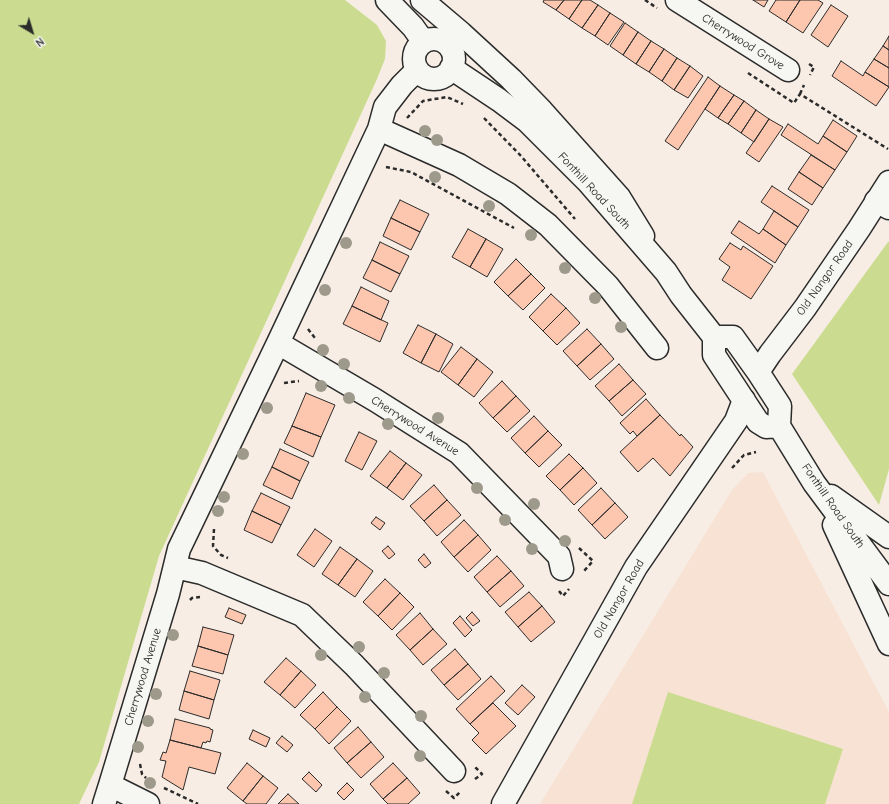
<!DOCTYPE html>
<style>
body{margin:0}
#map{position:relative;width:889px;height:804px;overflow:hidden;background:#f7ede4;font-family:"Comic Neue",sans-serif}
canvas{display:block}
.north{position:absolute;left:12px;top:12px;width:40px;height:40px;-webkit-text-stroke:3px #f6f6f2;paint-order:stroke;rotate:142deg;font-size:11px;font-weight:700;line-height:16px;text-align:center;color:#2b2b2b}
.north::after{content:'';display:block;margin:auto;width:14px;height:18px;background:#2b2b2b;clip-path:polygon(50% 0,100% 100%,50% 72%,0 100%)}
</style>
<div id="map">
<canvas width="889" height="804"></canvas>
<div class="north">N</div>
</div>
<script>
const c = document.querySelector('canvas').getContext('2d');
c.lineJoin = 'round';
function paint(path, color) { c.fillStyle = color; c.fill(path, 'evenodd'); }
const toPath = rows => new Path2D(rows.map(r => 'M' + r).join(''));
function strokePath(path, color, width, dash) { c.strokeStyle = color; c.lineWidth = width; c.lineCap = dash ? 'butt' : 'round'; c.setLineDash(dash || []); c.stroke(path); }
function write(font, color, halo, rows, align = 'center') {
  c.font = font + ' "Comic Neue",sans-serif'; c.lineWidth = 3.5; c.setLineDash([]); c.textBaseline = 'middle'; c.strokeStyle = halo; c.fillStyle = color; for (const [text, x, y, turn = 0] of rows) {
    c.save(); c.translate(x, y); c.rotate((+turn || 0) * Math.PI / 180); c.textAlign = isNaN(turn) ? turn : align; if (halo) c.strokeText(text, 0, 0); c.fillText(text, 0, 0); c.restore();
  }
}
const built = toPath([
 [763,472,889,712,889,804,540,804,732,490,748,473]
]);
const green = toPath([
 [0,0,345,0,377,25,386,41,385,59,377,79,159,556,99,762,79,804,0,804],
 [888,242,889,242,889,469,879,505,792,374],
 [668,692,843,749,825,804,632,804]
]);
const building = toPath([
 [544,0,564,0,556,10,543,2,544,0],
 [564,0,582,0,569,19,556,10,564,0],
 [582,0,590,0,598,5,582,28,569,19,582,0],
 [753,0,768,0,764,7,753,0],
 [776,0,800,0,786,22,769,11,776,0],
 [800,0,818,0,823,3,803,33,786,22,800,0],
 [598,5,610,13,595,36,582,28,598,5],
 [831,5,848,16,828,47,811,35,831,5],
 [610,13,624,22,608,45,595,36,610,13],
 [625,23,638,32,623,55,610,46,625,23],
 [638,32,651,41,636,64,623,55,638,32],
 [889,36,889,50,883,46,889,36],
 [651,41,664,49,649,72,636,64,651,41],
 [883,46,889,50,889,68,874,59,883,46],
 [664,49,677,58,662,81,649,72,664,49],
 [677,58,690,66,674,90,662,81,677,58],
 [874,59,889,68,889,87,865,72,874,59],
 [841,61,863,76,865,72,889,87,876,106,832,76,841,61],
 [690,66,703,76,688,98,674,90,690,66],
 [708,77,720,86,678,150,665,141,708,77],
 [720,86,734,95,718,118,705,109,720,86],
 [734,95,744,101,728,124,718,118,734,95],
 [744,101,756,110,741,133,728,124,744,101],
 [756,110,769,119,754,142,741,133,756,110],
 [769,119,783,127,759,162,746,153,769,119],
 [833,120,857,136,847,152,823,136,833,120],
 [788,124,818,144,823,136,847,152,835,170,781,135,788,124],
 [811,155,835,170,823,188,799,172,811,155],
 [799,172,823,188,812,205,788,189,799,172],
 [772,186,809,210,798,227,761,202,772,186],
 [400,200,429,214,420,232,391,218,400,200],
 [774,211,798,227,786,245,763,229,774,211],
 [391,218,420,232,411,250,383,236,391,218],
 [739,221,759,234,763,229,786,245,775,263,731,233,739,221],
 [468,229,486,239,470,267,452,257,468,229],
 [486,239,503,249,487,277,470,267,486,239],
 [380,242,409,256,400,274,372,260,380,242],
 [730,243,741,250,743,246,773,266,751,299,722,280,730,267,719,259,730,243],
 [516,259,531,274,508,296,494,282,516,259],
 [372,260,400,274,391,292,363,278,372,260],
 [531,274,545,288,523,310,508,296,531,274],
 [361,287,389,301,381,320,352,306,361,287],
 [551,294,566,308,543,331,529,317,551,294],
 [352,306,388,323,380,342,343,324,352,306],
 [566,308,580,323,557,345,543,331,566,308],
 [418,325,436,334,421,363,403,353,418,325],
 [587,329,601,344,577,366,563,351,587,329],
 [436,334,453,344,439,372,421,363,436,334],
 [601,344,614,359,590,380,577,366,601,344],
 [461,347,477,359,458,385,441,372,461,347],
 [477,359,493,372,474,397,458,385,477,359],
 [619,364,633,380,609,401,595,386,619,364],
 [633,380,646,394,622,416,609,401,633,380],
 [502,381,516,396,493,418,479,403,502,381],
 [306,393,335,405,321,437,292,426,306,393],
 [516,396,530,411,507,432,493,418,516,396],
 [646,399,660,415,637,436,633,431,630,434,620,423,646,399],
 [660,415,680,436,681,434,693,447,670,476,653,458,638,472,620,452,660,415],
 [534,416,548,431,525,453,511,438,534,416],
 [292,426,321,437,313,457,284,443,292,426],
 [548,431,562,445,539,467,525,453,548,431],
 [359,432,377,441,362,470,345,461,359,432],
 [280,449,309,462,300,481,272,467,280,449],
 [390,451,406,463,387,488,370,476,390,451],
 [569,454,583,468,560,490,546,476,569,454],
 [406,463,422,475,403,500,387,488,406,463],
 [272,467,300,481,292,499,263,485,272,467],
 [583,468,597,483,574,505,560,490,583,468],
 [434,485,447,500,424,521,410,506,434,485],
 [601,488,615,503,592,525,578,510,601,488],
 [261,493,290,507,281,525,252,511,261,493],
 [447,500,461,515,437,536,424,521,447,500],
 [615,503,628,517,605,539,592,525,615,503],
 [252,511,281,525,272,543,244,530,252,511],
 [376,517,385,523,380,530,371,523,376,517],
 [464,520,478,535,454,557,441,542,464,520],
 [315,529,332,541,314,567,297,555,315,529],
 [478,535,491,550,468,572,454,557,478,535],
 [388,546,395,554,389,559,382,551,388,546],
 [340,547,357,559,338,585,322,574,340,547],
 [424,554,431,563,425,568,418,560,424,554],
 [497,556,511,571,487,592,474,577,497,556],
 [357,559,373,571,355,597,338,585,357,559],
 [511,571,524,586,500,607,487,592,511,571],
 [385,579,400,593,378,616,363,602,385,579],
 [529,592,542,606,518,627,505,612,529,592],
 [400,593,414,607,392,630,378,616,400,593],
 [542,606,555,622,531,642,518,627,542,606],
 [229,608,246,615,242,624,225,617,229,608],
 [472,612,480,621,473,626,466,618,472,612],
 [420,613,433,629,410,650,396,635,420,613],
 [460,616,472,630,465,637,453,623,460,616],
 [203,627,234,635,228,655,198,646,203,627],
 [433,629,447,644,423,665,410,650,433,629],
 [198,646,228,655,223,674,192,666,198,646],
 [455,649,468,664,444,685,431,670,455,649],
 [286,658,301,671,280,695,264,682,286,658],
 [468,664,481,679,458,700,444,685,468,664],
 [190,671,220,680,214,700,184,691,190,671],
 [301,671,316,685,295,708,280,695,301,671],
 [491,676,505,691,470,724,456,709,491,676],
 [522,685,535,697,518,715,505,703,522,685],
 [184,691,214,700,209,719,179,710,184,691],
 [323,692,337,707,315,729,300,715,323,692],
 [493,703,516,726,486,754,472,740,479,733,470,724,493,703],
 [337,707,351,721,329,744,315,729,337,707],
 [175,719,210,728,210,729,213,730,210,742,207,741,206,743,203,742,201,748,170,740,175,719],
 [358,727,371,742,347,763,334,748,358,727],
 [253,730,270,738,266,747,249,739,253,730],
 [282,736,293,745,287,752,276,743,282,736],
 [170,740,221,753,215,774,189,767,183,790,162,777,166,761,160,760,163,752,166,753,170,740],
 [371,742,384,757,361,778,347,763,371,742],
 [247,763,263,776,243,801,227,788,247,763],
 [393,763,407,778,383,799,370,784,393,763],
 [309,772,322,785,316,792,302,779,309,772],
 [263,776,278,788,266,804,247,804,243,801,263,776],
 [407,778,420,793,408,804,388,804,383,799,407,778],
 [347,783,354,790,344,800,337,793,347,783],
 [288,794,299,804,278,804,288,794]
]);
const path = toPath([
 [645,0,657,8],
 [809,64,814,67,810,75],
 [748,73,794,103,800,94,888,149],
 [800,94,804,85],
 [407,118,423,101,447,97,463,104],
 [484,118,521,156,575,219],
 [386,167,411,172,514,228],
 [308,329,315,338],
 [284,383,299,381],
 [732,468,744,455,756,452],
 [214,529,213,546,221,555,228,558],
 [579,548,593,561,583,572],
 [559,591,563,596,569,589],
 [190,600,192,598,200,597],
 [140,764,142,774,146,778],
 [475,779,482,774,475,767],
 [164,788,198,804],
 [446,791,454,798,460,792]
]);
const street = toPath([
 [422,0,461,33,511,79,542,111,619,197,643,236],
 [677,0,788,70],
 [379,129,459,165,508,194,548,225,608,286,657,348],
 [876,201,889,208],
 [278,343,375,400,459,453,559,556,562,569],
 [175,567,202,573,302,615,354,665,454,771],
 [110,785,148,804],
 [104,804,110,785,168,594,179,549,278,343,379,129,385,107,402,85,417,70]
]);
const secondary = toPath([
 [387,0,413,27,423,41],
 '414 59a20 20 0 1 1 40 0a20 20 0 1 1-40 0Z',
 [451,68,499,100,527,121,589,183,666,272,681,295,714,337,714,355,758,422,766,427,779,426],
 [714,337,733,337,758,372,780,406,779,426,814,483,889,584],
 [758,372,770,354,805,308,859,229,889,182],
 [831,496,889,537],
 [834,525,889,644],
 [503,804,636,567,736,421,744,400]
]);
const trees = [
 [425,131],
 [437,140],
 [435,177],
 [489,206],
 [531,235],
 [346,243],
 [565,268],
 [325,290],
 [595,298],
 [621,327],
 [323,350],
 [344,364],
 [321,386],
 [349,398],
 [267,408],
 [438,418],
 [388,424],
 [243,454],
 [477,488],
 [224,497],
 [534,504],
 [218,511],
 [505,520],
 [565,541],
 [532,549],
 [173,635],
 [359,647],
 [321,655],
 [384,673],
 [156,694],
 [365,697],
 [421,716],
 [148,721],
 [138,747],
 [420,756],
 [150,783]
];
const streetNames = [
 ["Cherrywood Grove",743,42,32],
 ["Fonthill Road South",594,191,47],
 ["Old Nangor Road",825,278,-55],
 ["Cherrywood Avenue",415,426,32],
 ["Fonthill Road South",833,506,55],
 ["Old Nangor Road",619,599,-60],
 ["Cherrywood Avenue",143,677,-73]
];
paint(built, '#f8e2d4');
paint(green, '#cbdc90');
paint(building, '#fcc7ae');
strokePath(building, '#2b2b2b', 1);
strokePath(street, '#2b2b2b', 25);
strokePath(secondary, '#2b2b2b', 25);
strokePath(path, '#2b2b2b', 2.5, [4, 3]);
strokePath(street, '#f6f6f2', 22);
strokePath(secondary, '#f6f6f2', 22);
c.fillStyle = '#9d9a8c';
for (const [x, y] of trees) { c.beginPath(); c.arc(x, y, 6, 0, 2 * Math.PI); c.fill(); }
write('12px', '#2b2b2b', '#f6f6f2', streetNames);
</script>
